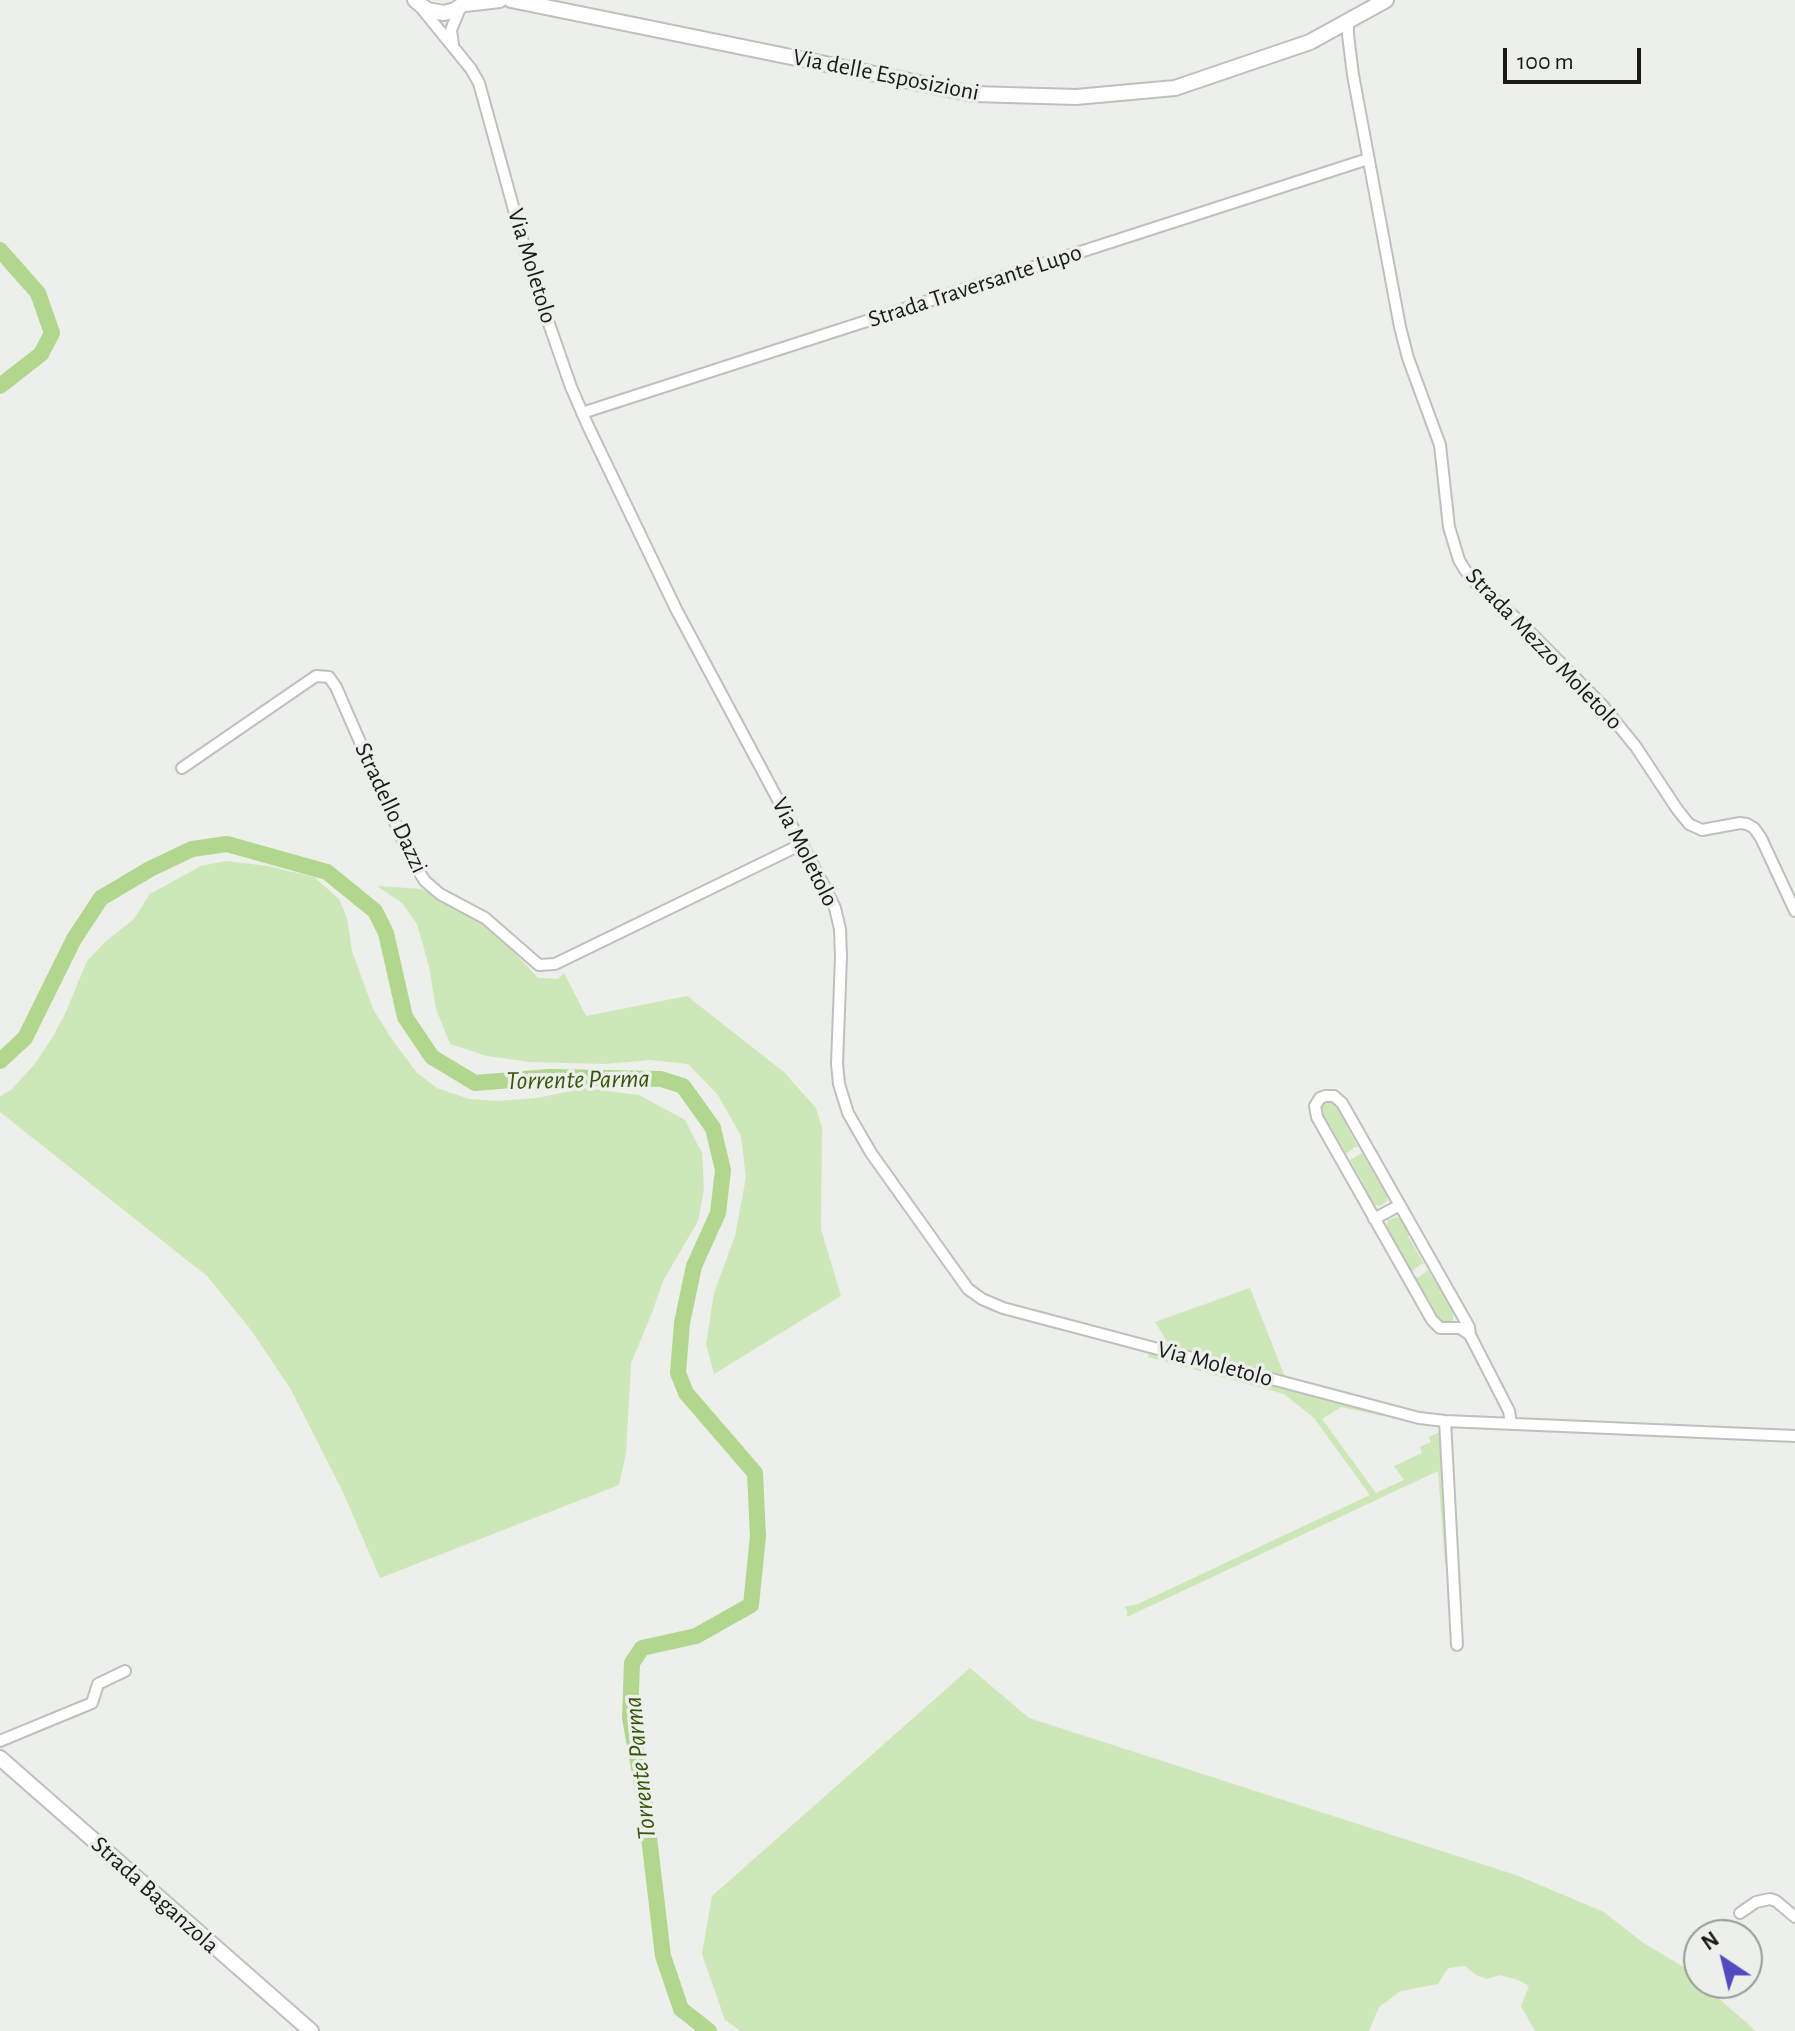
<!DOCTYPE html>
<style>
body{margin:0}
#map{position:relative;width:1795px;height:2031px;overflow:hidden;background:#ecefea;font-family:"Alegreya Sans",sans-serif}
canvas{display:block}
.north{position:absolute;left:1683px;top:1919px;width:80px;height:80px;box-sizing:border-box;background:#ecefea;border:2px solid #989a96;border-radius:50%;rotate:325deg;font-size:22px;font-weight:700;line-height:32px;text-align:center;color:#191a18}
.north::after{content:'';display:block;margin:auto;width:28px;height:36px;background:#534ac1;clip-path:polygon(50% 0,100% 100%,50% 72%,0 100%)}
.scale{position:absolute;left:1503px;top:48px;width:138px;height:36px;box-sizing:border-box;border:4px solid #191a18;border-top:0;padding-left:10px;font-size:24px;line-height:28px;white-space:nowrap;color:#191a18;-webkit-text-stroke:6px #ecefea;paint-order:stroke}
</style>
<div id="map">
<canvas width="1795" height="2031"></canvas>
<div class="north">N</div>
<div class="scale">100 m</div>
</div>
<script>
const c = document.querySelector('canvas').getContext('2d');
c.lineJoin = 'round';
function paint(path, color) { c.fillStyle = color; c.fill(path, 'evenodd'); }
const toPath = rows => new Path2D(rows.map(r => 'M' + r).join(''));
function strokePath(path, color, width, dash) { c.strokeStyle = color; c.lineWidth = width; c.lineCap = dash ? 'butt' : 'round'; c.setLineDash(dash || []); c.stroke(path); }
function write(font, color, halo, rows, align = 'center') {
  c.font = font + ' "Alegreya Sans",sans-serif'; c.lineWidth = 7; c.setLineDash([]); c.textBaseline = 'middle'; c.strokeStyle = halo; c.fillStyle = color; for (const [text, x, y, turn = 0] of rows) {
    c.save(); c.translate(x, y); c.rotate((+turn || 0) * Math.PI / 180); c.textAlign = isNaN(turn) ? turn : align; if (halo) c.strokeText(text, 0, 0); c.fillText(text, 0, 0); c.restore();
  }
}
const green = toPath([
 [226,861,268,866,314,877,339,899,347,918,352,951,373,1009,391,1038,417,1073,437,1088,469,1099,498,1101,537,1098,584,1088,639,1095,685,1120,702,1153,704,1188,698,1221,663,1281,652,1313,631,1363,626,1453,619,1485,380,1578,342,1490,290,1388,251,1330,207,1276,0,1112,0,1096,11,1090,34,1065,52,1038,65,1014,87,961,106,941,134,919,150,894,201,866],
 [377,886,422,889,489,925,538,978,558,979,564,973,586,1016,687,996,784,1072,816,1108,822,1128,821,1229,841,1296,714,1374,706,1344,714,1293,735,1236,746,1177,741,1136,718,1095,688,1064,650,1060,605,1064,530,1062,487,1056,450,1044,436,1009,429,966,417,924,402,903],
 [1329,1099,1335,1102,1348,1123,1346,1125,1358,1147,1355,1147,1346,1154,1330,1125,1328,1126,1321,1114,1320,1107,1323,1102],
 [1362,1153,1378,1181,1380,1180,1388,1195,1387,1201,1380,1206,1372,1204,1361,1185,1363,1183,1350,1160],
 [1397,1217,1402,1220,1411,1234,1408,1236,1424,1264,1421,1264,1412,1271,1386,1229,1388,1220],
 [1428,1270,1453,1310,1453,1320,1448,1324,1439,1322,1415,1277,1419,1277],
 [1250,1288,1285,1377,1284,1379,1255,1371,1252,1369,1231,1363,1226,1359,1221,1362,1168,1348,1170,1346,1155,1322],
 [1149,1350,1383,1413,1383,1416,1341,1407,1322,1419,1376,1493,1404,1480,1394,1466,1422,1453,1420,1447,1431,1442,1429,1437,1442,1431,1450,1564,1445,1564,1438,1471,1127,1617,1127,1610,1124,1607,1138,1604,1370,1495,1314,1418,1284,1394,1148,1357],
 [970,1668,1029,1718,1516,1875,1604,1912,1642,1942,1682,1966,1699,1981,1699,1983,1701,1983,1756,2031,1535,2031,1521,2006,1529,1986,1518,1980,1500,1975,1487,1979,1476,1975,1465,1966,1448,1968,1438,1984,1401,1991,1379,2007,1369,2031,741,2031,725,2020,702,1954,712,1896]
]);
const river = toPath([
 [0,250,38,293,52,333,41,354,0,386],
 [0,1061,25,1038,74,939,101,898,150,869,192,849,227,844,327,872,375,911,386,933,405,1017,432,1057,475,1083,549,1077,661,1079,683,1086,713,1128,723,1170,718,1213,694,1266,682,1323,678,1373,686,1393,755,1473,758,1536,751,1605,696,1636,642,1648,632,1663,630,1718,644,1795,663,1956,681,2009,709,2031]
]);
const street = toPath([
 [423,10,471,69,479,83,532,275,571,387,588,426,676,609,823,884,835,908,840,929,841,957,837,1064,839,1084,848,1113,871,1153,968,1289,982,1299,1003,1308,1419,1418,1445,1421,1795,1436],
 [1348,19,1348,35,1353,75,1400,327,1408,358,1440,445,1449,527,1459,560,1465,570,1476,583,1519,621,1602,705,1636,747,1677,809,1689,824,1702,830,1740,823,1747,824,1754,828,1761,838,1795,911],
 [453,45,451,30,460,8],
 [582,413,1368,159],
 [182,768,316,676,329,677,336,687,412,861,425,881,440,894,485,918,539,965,555,964,802,844],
 [1374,1219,1400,1205],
 [1470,1335,1460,1328,1440,1328,1432,1320,1317,1117,1315,1106,1320,1098,1325,1096,1334,1096,1342,1103,1469,1327,1470,1335,1509,1411,1511,1424],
 [1445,1421,1457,1645],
 [0,1741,92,1703,98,1684,125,1671],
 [1740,1913,1756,1902,1770,1899,1776,1901,1795,1917]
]);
const secondary = toPath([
 [415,0,427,10,444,13,455,10,469,0],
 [511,0,973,94,1076,97,1175,88,1310,42,1386,0],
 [465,4,500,0],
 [0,1758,311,2031]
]);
const streetNames = [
 ["Via delle Esposizioni",886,75,11],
 ["Via Moletolo",532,266,73],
 ["Strada Traversante Lupo",975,286,-18],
 ["Strada Mezzo Moletolo",1544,649,46],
 ["Stradello Dazzi",391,808,65],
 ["Via Moletolo",805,852,63],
 ["Via Moletolo",1215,1364,15],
 ["Strada Baganzola",155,1895,42]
];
const waterNames = [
 ["Torrente Parma",578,1080,-1],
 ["Torrente Parma",640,1768,-96]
];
paint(green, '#cee7b9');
strokePath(river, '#b1d78f', 16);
strokePath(street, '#bec0bc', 14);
strokePath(secondary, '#bec0bc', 18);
strokePath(street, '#fff', 10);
strokePath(secondary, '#fff', 14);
write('24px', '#191a18', '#ecefea', streetNames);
write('italic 26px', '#355609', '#ecefea', waterNames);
</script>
